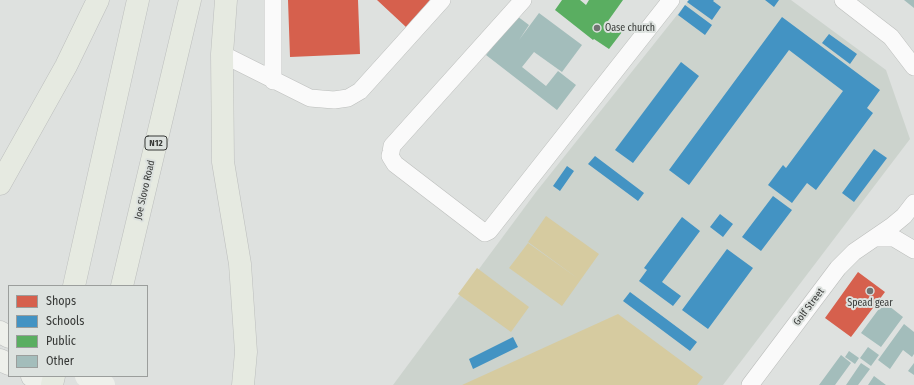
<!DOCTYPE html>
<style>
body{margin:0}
#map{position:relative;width:914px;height:385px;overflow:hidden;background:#dee1df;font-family:"Fira Sans Condensed",sans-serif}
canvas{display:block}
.legend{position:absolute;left:8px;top:285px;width:140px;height:92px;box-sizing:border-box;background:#dde2df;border:1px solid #9b9e9c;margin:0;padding:5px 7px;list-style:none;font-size:12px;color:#373937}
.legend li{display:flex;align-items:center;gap:8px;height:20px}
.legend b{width:20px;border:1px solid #9b9e9c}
</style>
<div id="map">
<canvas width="914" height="385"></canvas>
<ul class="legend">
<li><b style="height:11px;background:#d6604d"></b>Shops</li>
<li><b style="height:11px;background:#4393c3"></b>Schools</li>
<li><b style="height:11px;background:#5aae61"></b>Public</li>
<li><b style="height:11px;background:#a3bdbb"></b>Other</li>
</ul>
</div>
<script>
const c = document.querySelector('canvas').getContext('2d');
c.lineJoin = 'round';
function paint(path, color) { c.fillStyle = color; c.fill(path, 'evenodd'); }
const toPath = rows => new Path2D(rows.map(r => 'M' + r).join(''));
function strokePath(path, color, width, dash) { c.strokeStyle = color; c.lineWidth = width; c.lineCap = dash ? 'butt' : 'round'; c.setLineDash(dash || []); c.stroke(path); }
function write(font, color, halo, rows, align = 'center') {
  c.font = font + ' "Fira Sans Condensed",sans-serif'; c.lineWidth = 4; c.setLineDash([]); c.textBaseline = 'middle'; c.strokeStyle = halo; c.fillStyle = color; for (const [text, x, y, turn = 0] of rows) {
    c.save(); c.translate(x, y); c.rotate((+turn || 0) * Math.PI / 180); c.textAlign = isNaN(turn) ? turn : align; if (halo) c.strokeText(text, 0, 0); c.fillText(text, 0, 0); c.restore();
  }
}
const built = toPath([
 [689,0,791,0,886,70,910,139,723,385,393,385,536,192]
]);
const green = toPath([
 [546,216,599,254,562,306,509,268,528,243,580,280,528,242],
 [477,268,529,307,511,332,458,294],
 [618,314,703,377,697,385,462,385]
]);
const shops = toPath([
 [288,0,358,0,360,54,290,57],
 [377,0,430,0,406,27],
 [858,272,885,292,851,337,825,318]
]);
const schools = toPath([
 [689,0,714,0,713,1,721,7,712,20,687,2],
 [765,0,779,0,774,7],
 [685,5,712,25,705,35,678,15],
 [782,17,880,90,867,108,873,113,816,190,807,183,792,203,768,185,783,165,786,168,843,91,789,50,689,185,669,170],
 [829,34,857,54,850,64,822,43],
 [681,62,699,76,633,163,615,150],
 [874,149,887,158,854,202,842,193],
 [595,156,644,193,638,201,588,164],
 [567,166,574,171,560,191,553,186],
 [773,196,792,210,761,251,742,237],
 [720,214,733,224,723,237,710,227],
 [682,217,700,231,662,282,681,296,673,306,639,281,647,270,644,268],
 [727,249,753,268,708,329,682,310],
 [630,292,697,342,690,351,623,301],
 [513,337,518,347,473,369,469,359]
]);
const public = toPath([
 [562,0,580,0,586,5,589,0,623,0,608,21,622,32,609,49,594,39,593,40,555,10]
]);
const building = toPath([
 [904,0,914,0,914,8],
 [539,13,582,45,562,72,534,52,522,67,546,86,558,71,576,85,557,110,486,55,517,16,529,25,519,40],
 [884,302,903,317,881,347,861,333],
 [904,324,914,332,914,354,912,357,903,350,890,369,878,360],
 [868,347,879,355,871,366,860,358],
 [849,351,859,358,855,364,845,357],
 [841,355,851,363,835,385,819,385],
 [861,363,870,369,858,385,846,385],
 [914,363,914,375,908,371],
 [874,376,886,385,868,385]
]);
const minor = toPath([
 [523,0,392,146,391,152,390,156,395,164,485,233,489,231,671,0],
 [843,0,891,37,914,67],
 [222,54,310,98,334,100,348,98,360,91,442,0],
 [273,81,273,0],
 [876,238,894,238,914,250],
 [750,385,838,268,854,252,892,226,904,216,914,203]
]);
const major = toPath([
 [0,332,9,337],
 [0,360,9,364],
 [32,376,49,385]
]);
const highway = toPath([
 [226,0,222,54,223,162,240,264,246,352,243,385],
 [0,184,66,66,98,0],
 [74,286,138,0],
 [122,286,190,0],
 [52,385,54,376]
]);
const majorBridge = toPath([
 [86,376,104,385]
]);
const markers = [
 [597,28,4,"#717472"],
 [870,291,4,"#717472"]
];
const shields = [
 [156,143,22]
];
const shieldNames = [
 ["N12",156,143]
];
const poiNames = [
 ["Oase church",605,28],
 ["Spead gear",870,303,"center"]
];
const streetNames = [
 ["Joe Slovo Road",145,190,-77],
 ["Golf Street",809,307,-53]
];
paint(built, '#ccd3cd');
paint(green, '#d6cba0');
paint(shops, '#d6604d');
paint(schools, '#4393c3');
paint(public, '#5aae61');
paint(building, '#a3bdbb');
strokePath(minor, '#bcbebc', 18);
strokePath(major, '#bcbebd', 23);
strokePath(highway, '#bcbebd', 23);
strokePath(minor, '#fafafa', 17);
strokePath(major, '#eef0eb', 22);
strokePath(highway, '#e6eae1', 22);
strokePath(majorBridge, '#bcbebd', 23, []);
strokePath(majorBridge, '#eef0eb', 22);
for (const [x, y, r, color] of markers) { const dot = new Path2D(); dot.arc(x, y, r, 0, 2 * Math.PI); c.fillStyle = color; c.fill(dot); strokePath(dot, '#dde2df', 1.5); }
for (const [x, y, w] of shields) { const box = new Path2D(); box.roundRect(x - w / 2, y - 7, w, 14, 3); c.fillStyle = '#dde2df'; c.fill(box); strokePath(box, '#373937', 1); }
write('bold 9px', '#373937', null, shieldNames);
write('10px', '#373937', '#dde2df', poiNames, 'left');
write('10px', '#373937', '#dde2df', streetNames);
</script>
